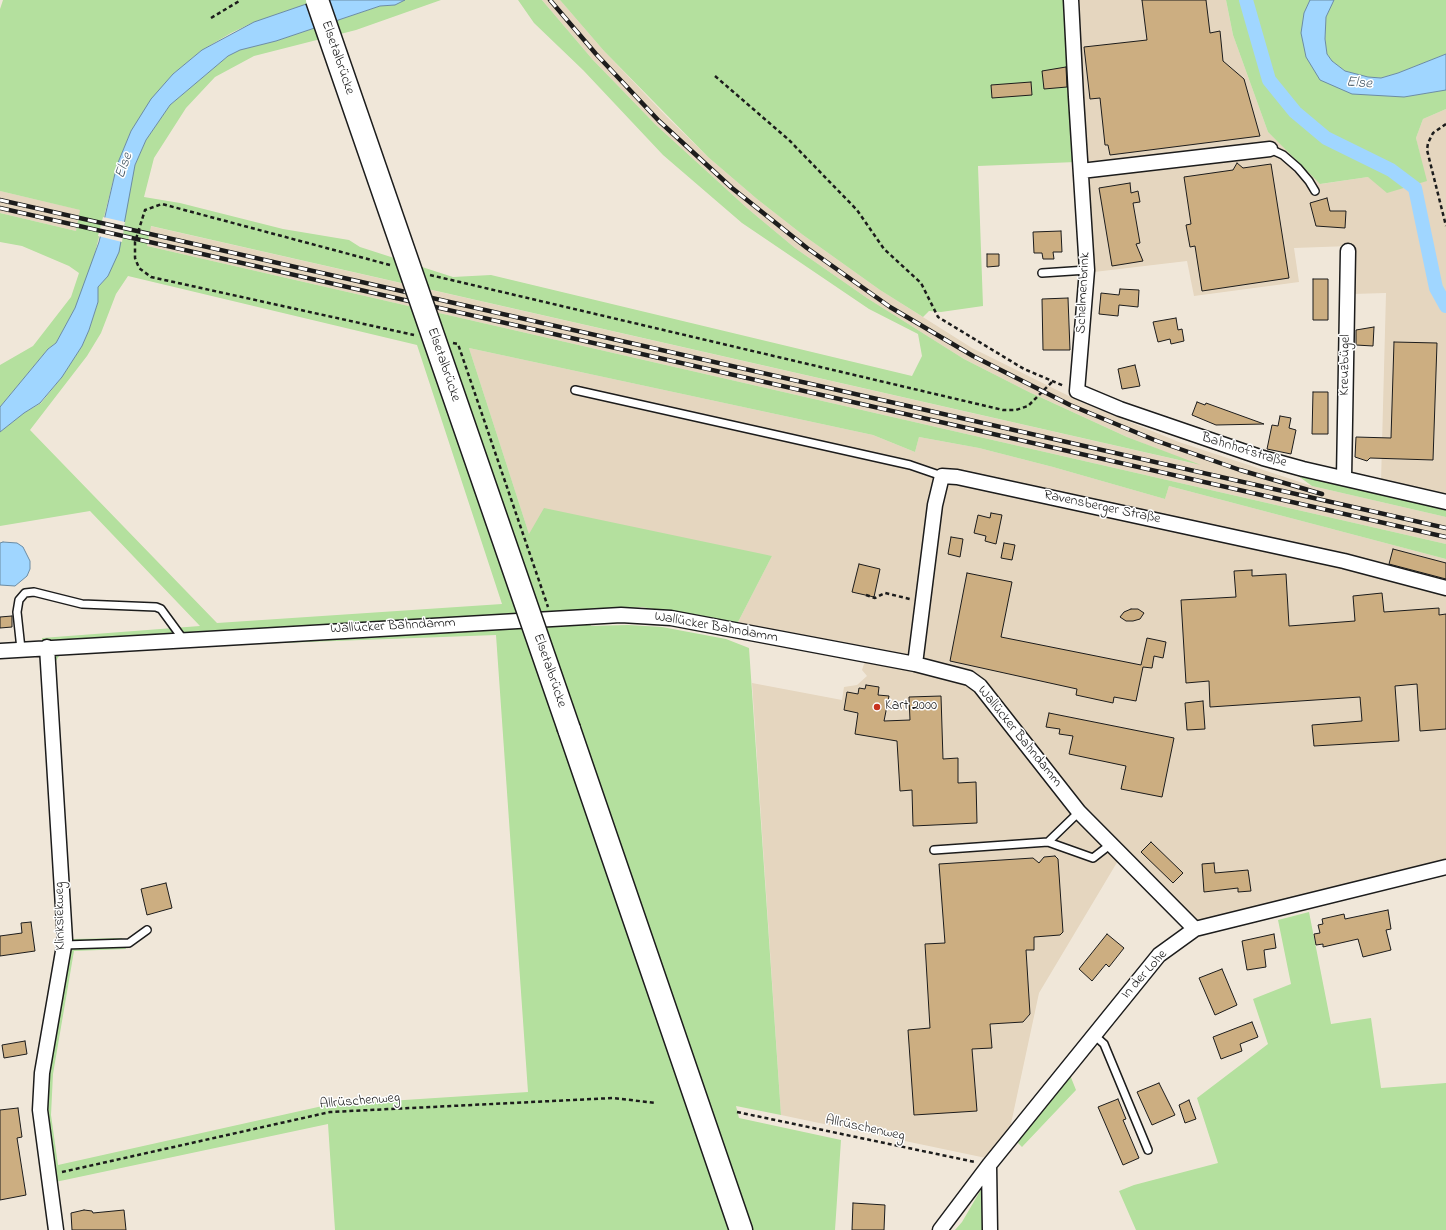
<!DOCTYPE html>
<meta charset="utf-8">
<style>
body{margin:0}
canvas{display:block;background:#f0e7d9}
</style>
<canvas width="1446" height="1230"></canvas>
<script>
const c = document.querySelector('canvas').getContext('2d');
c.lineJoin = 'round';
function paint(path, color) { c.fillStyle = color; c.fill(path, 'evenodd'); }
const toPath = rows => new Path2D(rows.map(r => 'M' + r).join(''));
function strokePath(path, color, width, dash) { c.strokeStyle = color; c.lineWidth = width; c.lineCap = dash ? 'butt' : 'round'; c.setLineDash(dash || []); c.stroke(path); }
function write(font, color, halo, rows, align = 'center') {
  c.font = font + ' "Indie Flower",sans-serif'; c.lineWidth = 3; c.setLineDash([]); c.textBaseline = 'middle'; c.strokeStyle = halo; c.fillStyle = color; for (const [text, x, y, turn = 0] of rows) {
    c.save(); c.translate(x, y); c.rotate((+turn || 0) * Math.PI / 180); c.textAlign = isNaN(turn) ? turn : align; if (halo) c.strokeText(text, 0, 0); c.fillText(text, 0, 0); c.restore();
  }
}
const built = toPath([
 [542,0,560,0,604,51,667,117,708,157,757,199,803,235,880,290,972,348,1081,402,1179,442,1312,486,1446,517,1446,544,147,246,150,226,1196,464,1127,437,1029,392,964,359,867,298,795,248,747,208,656,125,593,60],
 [1066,0,1226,0,1233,35,1268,132,1321,184,1368,177,1426,181,1416,138,1423,119,1446,109,1446,494,1381,482,1386,293,1352,294,1350,246,1294,248,1299,282,1194,296,1187,261,1094,272,1088,197,1089,181,1076,162],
 [0,191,81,210,76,231,0,213],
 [469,348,873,435,915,452,919,437,979,448,1053,467,1165,499,1169,486,1446,559,1446,863,1205,923,1196,921,1125,849,1039,993,1009,1133,986,1158,781,1115,752,683,842,700,844,687,857,685,867,676,862,670,866,658,901,665,889,651,737,624,772,556,529,534]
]);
const green = toPath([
 [3,0,318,0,254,22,231,33,202,50,173,74,131,131,117,165,92,265,75,308,56,343,48,349,0,407,0,365,33,346,71,297,79,273,69,266,22,246,0,242,0,213,76,231,80,210,0,191,0,9],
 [405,0,441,0,356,30,254,56,215,77,186,108,154,158,144,197,180,203,283,229,349,240,360,247,453,277,491,275,912,376,922,356,918,334,869,309,742,223,663,155,583,70,534,23,518,0,542,0,593,60,656,125,747,208,795,248,867,298,964,359,1029,392,1127,437,1201,465,151,226,147,246,1446,544,1446,559,1169,486,1165,499,1053,467,979,448,919,437,915,452,873,435,469,348,529,534,544,508,772,556,737,624,642,607,586,612,591,626,628,625,662,627,726,639,749,648,781,1115,736,1106,739,1118,841,1140,835,1230,335,1230,328,1124,46,1184,37,1109,62,940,42,638,200,626,90,511,0,526,0,432,24,413,41,403,62,377,82,346,89,330,98,302,98,287,108,276,135,165,146,140,170,105,228,56,240,50,276,41,380,6,395,5],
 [128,276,417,345,502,604,217,623,30,430,87,356,101,333,116,294],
 [496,635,528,1092,327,1105,58,1165,51,1115,53,1074,74,951,126,949,122,938,73,939,53,666,59,656,67,651],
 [560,0,1066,0,1076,162,978,166,983,306,941,312,929,311,923,317,880,290,803,235,757,199,708,157,604,51],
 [1226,0,1310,0,1304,13,1306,57,1404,97,1446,90,1446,109,1423,119,1416,138,1427,181,1387,193,1368,177,1320,184,1268,132,1233,35],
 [1334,0,1446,0,1446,54,1398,73,1381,78,1368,77,1345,71,1332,61,1327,54,1325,39,1326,17],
 [1290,470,1446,508,1446,517,1312,486],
 [1309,912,1331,1024,1371,1018,1381,1088,1446,1083,1446,1230,1136,1230,1119,1191,1134,1185,1218,1163,1197,1098,1268,1044,1253,999,1291,984,1278,920],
 [1070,1075,1076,1090,1022,1147,1018,1143,1020,1137],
 [983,1186,983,1230,955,1230,962,1222]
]);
const water = toPath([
 [318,0,405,0,395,5,380,6,276,41,240,50,228,56,170,105,146,140,135,165,119,252,108,276,98,287,98,302,89,330,82,346,62,377,40,403,24,413,0,432,0,407,48,349,56,343,75,308,99,242,117,165,131,131,151,99,173,74,202,50,254,22,318,0],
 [1310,0,1334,0,1326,17,1325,39,1327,54,1332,61,1345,71,1368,77,1381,78,1398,73,1446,54,1446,90,1404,97,1352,94,1320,80,1306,57,1301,33,1304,13,1310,0],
 [3,542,17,543,23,547,30,561,30,569,27,576,15,586,0,585,0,543,3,542]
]);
const pier = toPath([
 [103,217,125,222,122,242,98,236]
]);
const canal = toPath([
 [1246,0,1269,80,1295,112,1326,138,1391,170,1415,188,1436,288,1446,306]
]);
const building = toPath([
 [1142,0,1206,0,1210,33,1220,31,1223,61,1244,79,1260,136,1110,155,1108,145,1105,145,1100,98,1090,99,1084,47,1147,40,1142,0],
 [1066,67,1067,87,1044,89,1042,71,1066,67],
 [1031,82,1032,95,992,98,991,85,1031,82],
 [1237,163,1243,168,1271,164,1289,278,1202,291,1195,246,1190,247,1186,225,1191,224,1184,177,1233,170,1237,163],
 [1130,183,1131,193,1138,191,1140,202,1133,203,1140,243,1136,244,1143,261,1112,266,1099,188,1130,183],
 [1327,198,1330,211,1346,211,1345,228,1316,226,1310,203,1327,198],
 [1061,231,1062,252,1053,252,1054,259,1043,259,1042,253,1034,253,1033,232,1061,231],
 [987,254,999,254,999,266,987,267,987,254],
 [1313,279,1328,279,1328,320,1313,320,1313,279],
 [1120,289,1139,290,1138,307,1119,305,1118,316,1099,314,1101,293,1119,295,1120,289],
 [1068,298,1070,350,1043,350,1042,299,1068,298],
 [1176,318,1178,330,1182,329,1184,341,1171,344,1170,339,1158,342,1153,322,1176,318],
 [1374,327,1373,346,1356,345,1356,330,1374,327],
 [1394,342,1437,343,1433,460,1370,458,1367,461,1355,457,1356,437,1391,438,1394,342],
 [1135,365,1140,386,1122,389,1118,369,1135,365],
 [1313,392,1328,392,1328,434,1312,434,1313,392],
 [1197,402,1205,405,1206,403,1264,424,1216,425,1192,415,1197,402],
 [1280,416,1291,418,1289,428,1296,430,1291,454,1267,449,1272,425,1278,426,1280,416],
 [991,513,1002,515,996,544,985,541,986,536,974,533,978,515,990,518,991,513],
 [951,537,963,539,960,557,948,554,951,537],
 [1004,543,1015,545,1012,560,1001,558,1004,543],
 [1393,549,1446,563,1446,579,1389,564,1393,549],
 [859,564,880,569,874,597,852,592,859,564],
 [1252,570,1252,576,1286,574,1289,626,1355,621,1353,596,1382,593,1384,612,1439,608,1439,615,1446,614,1446,729,1420,731,1417,684,1395,686,1399,741,1314,746,1312,725,1362,721,1360,697,1210,707,1209,681,1186,683,1181,600,1236,597,1234,571,1252,570],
 [967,573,1012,582,1001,637,1141,665,1147,638,1166,642,1163,658,1154,656,1152,668,1143,667,1136,701,1114,697,1113,703,1076,695,1077,689,950,661,967,573],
 [1131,609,1138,609,1144,613,1140,619,1133,621,1126,621,1120,617,1124,612,1131,609],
 [12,616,12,627,0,628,0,617,12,616],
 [866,685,879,687,878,695,889,696,884,721,910,720,909,697,941,696,943,759,958,758,958,783,976,782,977,823,913,826,912,790,900,791,897,741,855,734,858,713,844,710,847,692,858,694,859,688,865,689,866,685],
 [1203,701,1205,729,1187,730,1185,703,1203,701],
 [1049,713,1174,738,1162,797,1121,789,1126,766,1069,754,1073,736,1059,734,1060,729,1046,727,1049,713],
 [1151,842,1183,873,1173,883,1141,852,1151,842],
 [1055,856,1058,859,1063,932,1060,935,1034,937,1034,950,1026,950,1030,1014,1023,1022,990,1024,992,1048,972,1049,977,1111,914,1115,908,1030,930,1028,925,944,945,943,939,864,1033,858,1039,863,1044,857,1055,856],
 [1214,863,1215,873,1248,870,1251,891,1238,892,1238,888,1204,892,1202,864,1214,863],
 [166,883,172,908,147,915,141,889,166,883],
 [1388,910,1391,929,1386,930,1391,950,1363,957,1358,939,1323,947,1323,944,1316,945,1314,934,1320,933,1318,925,1323,924,1322,919,1344,914,1345,919,1388,910],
 [31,922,35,951,0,956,0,936,22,933,21,923,31,922],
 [1107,934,1124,948,1109,967,1106,964,1092,981,1079,969,1107,934],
 [1274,934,1276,948,1264,950,1266,967,1247,970,1242,941,1274,934],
 [1222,969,1237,1005,1215,1015,1199,978,1222,969],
 [1252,1022,1258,1037,1240,1044,1242,1051,1221,1059,1213,1037,1252,1022],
 [25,1041,27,1054,4,1058,2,1045,25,1041],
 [1159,1083,1175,1115,1152,1125,1137,1092,1159,1083],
 [1118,1099,1126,1119,1123,1120,1139,1158,1123,1165,1098,1107,1118,1099],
 [1189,1100,1196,1119,1185,1123,1179,1105,1189,1100],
 [18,1108,22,1137,17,1138,26,1195,0,1200,0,1110,18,1108],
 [853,1203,885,1205,884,1230,852,1230,853,1203],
 [84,1210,92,1211,93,1213,124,1210,126,1230,72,1230,71,1213,84,1210]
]);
const path = toPath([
 [211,18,241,0],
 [715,76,789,140,857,210,884,249,921,283,938,317,1024,369,1064,386],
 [1446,124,1433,133,1428,143,1427,150,1446,226],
 [390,265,162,204,145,210,135,242,135,258,139,268,151,277,414,335],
 [430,275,1003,410,1016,410,1028,406,1053,381],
 [453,343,458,344,548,607],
 [866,595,875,598,885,593,910,599],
 [737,1112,975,1162],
 [62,1172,330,1112,613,1098,656,1103]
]);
const service = toPath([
 [1270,149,1283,155,1298,168,1309,181,1315,191],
 [1042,273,1087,270],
 [575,390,910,465,942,476],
 [21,649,17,612,19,600,25,593,34,592,82,604,156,607,161,609,183,639],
 [1048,842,1093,858,1111,844],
 [934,850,1048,842,1079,812],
 [64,945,129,943,147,930],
 [1094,1035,1104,1044,1148,1150]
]);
const minor = toPath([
 [1071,0,1076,97,1087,270,1077,391,1120,409,1263,458,1303,469,1446,502],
 [1081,171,1270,149],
 [1344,478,1348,251],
 [47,647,65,940,42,1073,40,1110,56,1230],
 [0,651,621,615,671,618,915,664,969,678,980,686,1079,812,1195,929],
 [915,664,935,505,942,476,957,477,1344,561,1446,588],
 [989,1165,990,1230],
 [940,1230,989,1165,1159,955,1195,929,1446,867]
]);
const primary = toPath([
 [569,729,741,1230]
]);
const rail = toPath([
 [550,0,596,54,659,121,732,188,807,248,890,307,973,356,1070,405,1157,441,1240,470,1322,494],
 [0,200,1446,528],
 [0,208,1446,537]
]);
const primaryBridge = toPath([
 [317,0,569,729]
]);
const markers = [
 [877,707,4,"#c8321e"]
];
const streetNames = [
 ["Elsetalbrücke",337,58,71],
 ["Schelmenbrink",1084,293,-87],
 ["Elsetalbrücke",443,365,71],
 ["Kreuzbügel",1346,365,-89],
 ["Bahnhofstraße",1244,451,17],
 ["Ravensberger Straße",1102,508,12],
 ["Wallücker Bahndamm",393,627,-3],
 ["Wallücker Bahndamm",716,628,10],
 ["Elsetalbrücke",549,671,71],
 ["Wallücker Bahndamm",1019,737,51],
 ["Klinksiekweg",61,916,-91],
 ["In der Lohe",1145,975,-48],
 ["Allrüschenweg",360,1102,-5],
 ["Allrüschenweg",865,1129,12]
];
const poiNames = [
 ["Kart 2000",885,707]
];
const waterNames = [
 ["Else",1359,84,4],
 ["Else",125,166,-71]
];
paint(built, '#e5d6bf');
paint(green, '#b4e09e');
paint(water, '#a0d6ff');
strokePath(water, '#6b8ca4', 1);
paint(pier, '#f0e7d9');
strokePath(canal, '#a0d6ff', 14);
paint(building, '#ccae81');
strokePath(building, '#1c1c1c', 1);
strokePath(service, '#1c1c1c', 10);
strokePath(minor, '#1c1c1c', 17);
strokePath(primary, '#1c1c1c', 25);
strokePath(path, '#1c1c1c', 2.5, [4, 3]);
strokePath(service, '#fff', 7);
strokePath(minor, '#fff', 14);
strokePath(primary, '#fff', 22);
strokePath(rail, '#1c1c1c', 4.5);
strokePath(rail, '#fff', 3, [9]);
strokePath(primaryBridge, '#1c1c1c', 25, []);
strokePath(primaryBridge, '#fff', 22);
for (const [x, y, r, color] of markers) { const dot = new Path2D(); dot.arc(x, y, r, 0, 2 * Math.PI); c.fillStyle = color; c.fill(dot); strokePath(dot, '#fff', 1.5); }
write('14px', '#1c1c1c', '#fff', streetNames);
write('14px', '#1c1c1c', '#fff', poiNames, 'left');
write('italic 15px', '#4a5d6b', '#fff', waterNames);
</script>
